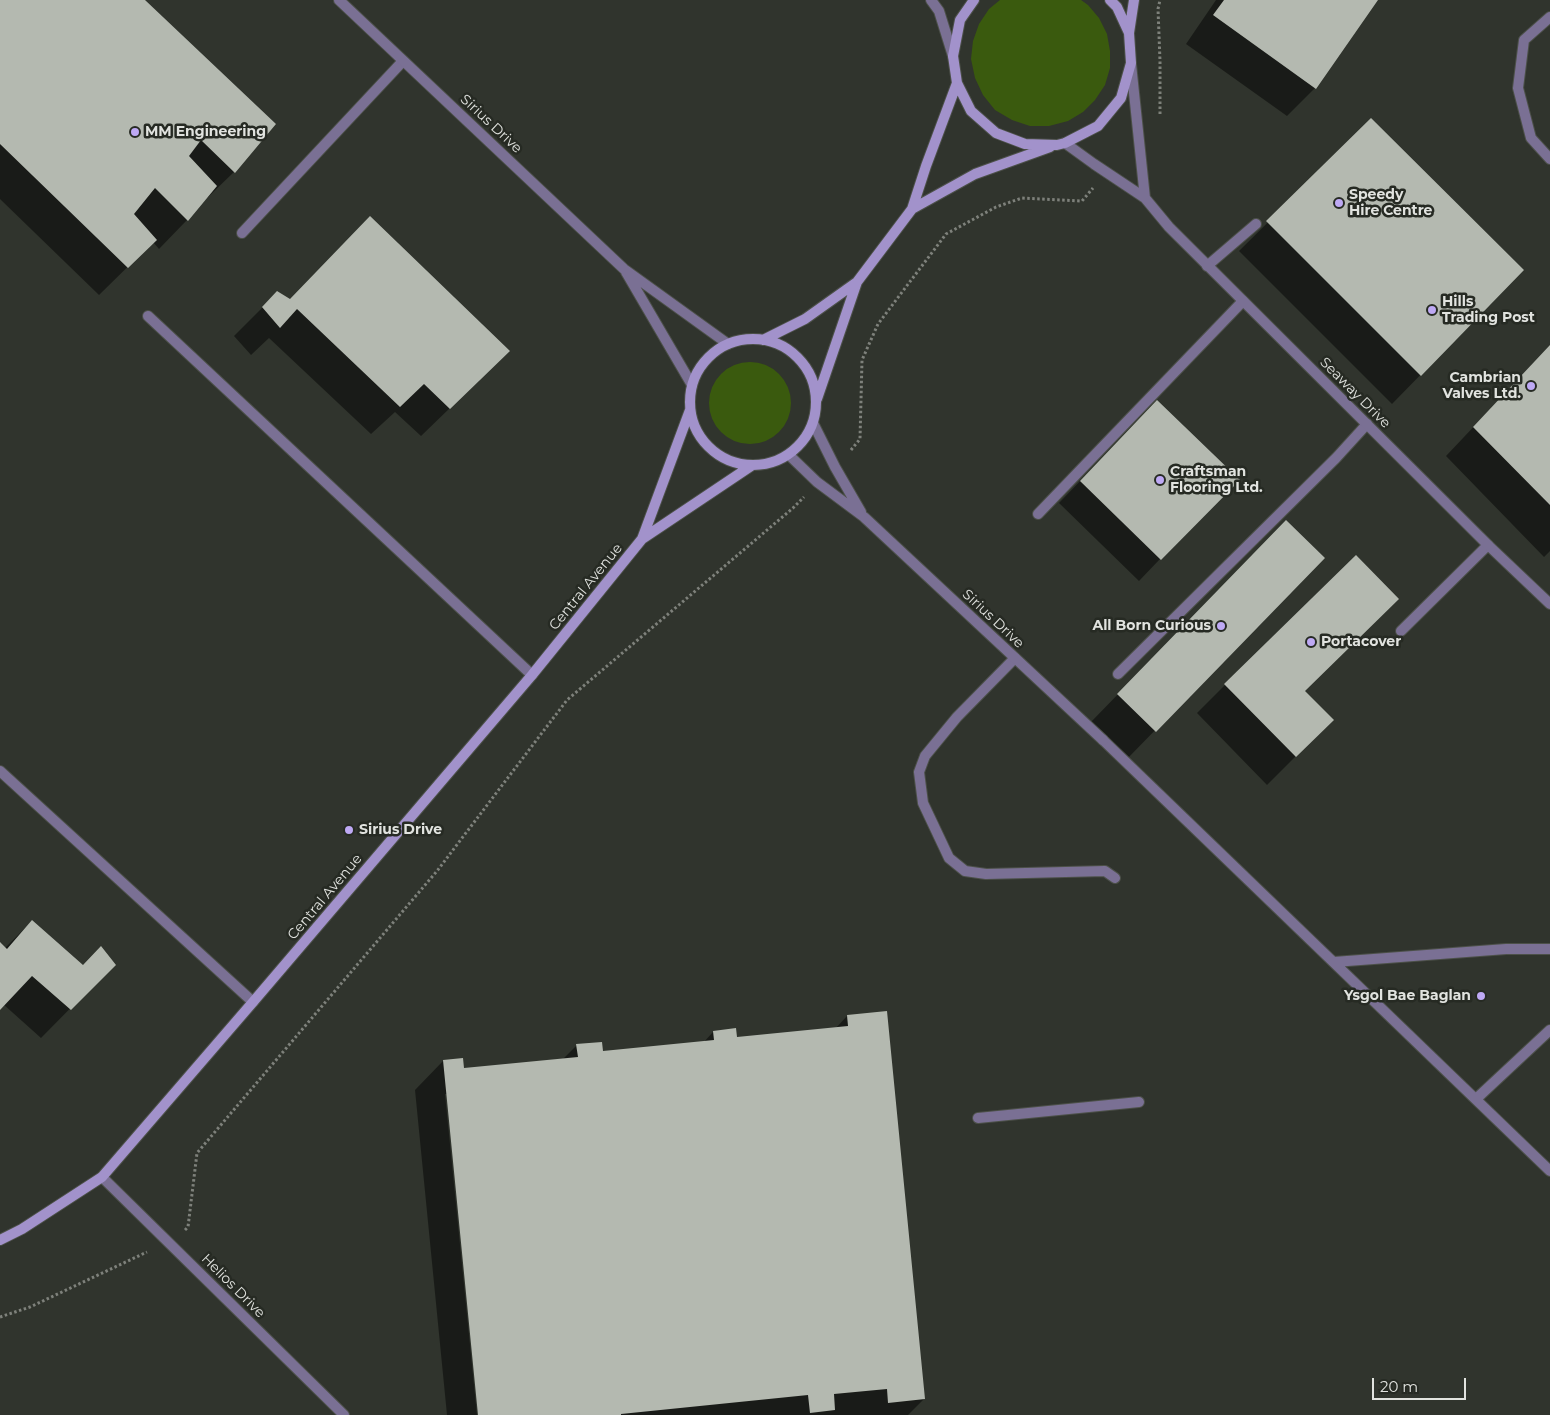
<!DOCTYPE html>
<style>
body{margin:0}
#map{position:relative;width:1550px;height:1415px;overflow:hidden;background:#30342d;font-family:Montserrat,sans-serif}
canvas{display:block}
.scale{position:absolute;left:1372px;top:1378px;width:94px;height:22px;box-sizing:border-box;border:2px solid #e1e3df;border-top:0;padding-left:6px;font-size:15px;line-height:18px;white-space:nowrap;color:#e1e3df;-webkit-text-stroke:4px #262a23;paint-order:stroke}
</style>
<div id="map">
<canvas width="1550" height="1415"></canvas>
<div class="scale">20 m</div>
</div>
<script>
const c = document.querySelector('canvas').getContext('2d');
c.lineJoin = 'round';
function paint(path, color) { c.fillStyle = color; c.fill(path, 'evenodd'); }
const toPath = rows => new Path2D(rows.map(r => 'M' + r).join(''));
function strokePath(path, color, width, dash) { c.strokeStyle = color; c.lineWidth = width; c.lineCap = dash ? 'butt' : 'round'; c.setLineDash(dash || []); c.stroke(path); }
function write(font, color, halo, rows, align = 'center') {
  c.font = font + ' Montserrat,sans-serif'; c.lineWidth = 5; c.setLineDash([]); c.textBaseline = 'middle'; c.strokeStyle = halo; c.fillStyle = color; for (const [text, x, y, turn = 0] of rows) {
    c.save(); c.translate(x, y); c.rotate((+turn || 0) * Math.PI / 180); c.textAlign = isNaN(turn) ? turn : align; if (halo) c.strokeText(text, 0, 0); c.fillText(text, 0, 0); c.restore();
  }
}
const green = toPath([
 [1000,0,1081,0,1088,5,1099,18,1107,34,1110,51,1110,68,1105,85,1095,100,1083,112,1068,121,1049,126,1030,126,1012,120,995,110,983,95,975,78,971,59,973,41,979,24,989,9],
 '709 403a41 41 0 1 1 82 0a41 41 0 1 1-82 0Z'
]);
const shadow = toPath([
 [0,0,143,0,234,172,205,200,204,199,187,220,159,249,153,242,99,295,0,199],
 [1216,0,1377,0,1315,88,1287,116,1186,44],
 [1371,120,1523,270,1392,404,1239,251],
 [278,292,289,300,480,379,421,436,395,412,371,434,269,338,251,355,234,336],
 [1550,346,1550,551,1544,557,1446,456],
 [1136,423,1160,559,1139,581,1059,503],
 [1258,550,1323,558,1127,759,1090,723],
 [1225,685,1304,691,1332,720,1267,785,1197,713],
 [32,921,82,966,114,964,41,1038,3,1004,0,1008,0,944,5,948],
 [847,1016,924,1399,908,1415,479,1415,448,1094,445,1094,477,1415,447,1415,415,1090,443,1061,463,1069,563,1059,577,1045,602,1053,703,1043,713,1032,736,1039,835,1029]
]);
const building = toPath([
 [0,0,145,0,276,124,235,173,201,140,189,156,217,186,188,221,155,188,134,214,157,240,128,268,0,144],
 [1224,0,1378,0,1316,89,1213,15],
 [1371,118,1524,270,1421,376,1266,221],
 [370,216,510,351,450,409,424,384,400,407,297,309,280,328,262,307,277,291,290,299],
 [1550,345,1550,505,1473,427],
 [1157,400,1240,480,1161,560,1080,481],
 [1286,520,1325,558,1156,732,1117,694],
 [1356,555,1399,599,1305,691,1334,720,1296,757,1224,684],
 [32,920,83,965,101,946,116,965,71,1010,32,976,0,1010,0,942,7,949],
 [887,1011,925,1399,888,1403,887,1389,834,1394,835,1410,810,1413,808,1395,621,1414,621,1415,478,1415,443,1060,463,1058,464,1068,578,1057,576,1044,602,1042,603,1051,714,1040,713,1031,736,1028,737,1037,848,1026,847,1015]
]);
const path = toPath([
 [1160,114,1160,61,1158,9,1160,0],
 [851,450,860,439,862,360,878,324,946,234,996,207,1022,198,1082,201,1093,188],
 [185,1230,188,1227,197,1153,437,871,567,700,793,508,804,497],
 [0,1317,30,1307,147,1252]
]);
const lane = toPath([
 [242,233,403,61],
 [1207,266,1256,224],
 [148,316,532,675],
 [1038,514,1243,301],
 [1401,631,1488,545],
 [1015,658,957,717,925,756,919,772,923,803,949,858,965,871,986,874,1105,871,1115,878],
 [1118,674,1336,458,1367,424],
 [1103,740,1550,1171],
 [0,771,253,1002],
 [1334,962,1506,949,1550,949],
 [1476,1099,1550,1030],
 [978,1118,1139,1102]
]);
const street = toPath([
 [339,0,624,269,728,344],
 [931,0,939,11,953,56],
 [1550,17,1524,40,1518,88,1531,138,1550,159],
 [1065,143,1094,164,1145,198,1131,64],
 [1145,198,1169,227,1488,545,1550,604],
 [626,272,692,385],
 [813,423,835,467,861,512],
 [789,455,817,482,864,517,1103,740],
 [102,1177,344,1415]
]);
const secondary = toPath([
 [974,0,960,20,953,56,957,83,971,111,996,133,1025,144,1057,145,1065,143,1098,126,1121,98,1131,63,1129,33,1117,7,1110,0],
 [1129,33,1134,0],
 [912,209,975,174,1050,147],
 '690 402a63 63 0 1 1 126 0a63 63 0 1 1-126 0Z',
 [763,340,805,319,857,282,912,209,926,166,957,83],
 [817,399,857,282],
 [642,539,690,410],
 [0,1240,22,1229,102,1177,253,1002,532,675,642,539,751,466]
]);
const markers = [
 [135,132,5,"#bea9f4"],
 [1339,203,5,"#bea9f4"],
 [1432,310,5,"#bea9f4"],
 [1531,386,5,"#bea9f4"],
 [1160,480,5,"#bea9f4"],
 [1221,626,5,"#bea9f4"],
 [1311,642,5,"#bea9f4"],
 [349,830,5,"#bea9f4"],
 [1481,996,5,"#bea9f4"]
];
const streetNames = [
 ["Sirius Drive",491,124,43],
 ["Seaway Drive",1355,393,45],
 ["Central Avenue",586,587,-51],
 ["Sirius Drive",993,619,43],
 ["Central Avenue",325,897,-50],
 ["Helios Drive",233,1286,45]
];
const poiNames = [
 ["MM Engineering",145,132],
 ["Speedy",1349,195],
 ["Hire Centre",1349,211],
 ["Hills",1442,302],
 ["Trading Post",1442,318],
 ["Cambrian",1521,378,"right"],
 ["Valves Ltd.",1521,394,"right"],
 ["Craftsman",1170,472],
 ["Flooring Ltd.",1170,488],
 ["All Born Curious",1211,626,"right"],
 ["Portacover",1321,642],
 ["Sirius Drive",359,830],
 ["Ysgol Bae Baglan",1471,996,"right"]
];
paint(green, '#3a5a0e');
paint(shadow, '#0007');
paint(building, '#b4b9b0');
strokePath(lane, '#4c5049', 12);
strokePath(street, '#4c5049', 12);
strokePath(secondary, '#4c5049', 12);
strokePath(path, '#7e817b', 3, [2.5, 2.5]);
strokePath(lane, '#7a7094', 10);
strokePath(street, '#7a7094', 10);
strokePath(secondary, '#a292cb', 10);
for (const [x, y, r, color] of markers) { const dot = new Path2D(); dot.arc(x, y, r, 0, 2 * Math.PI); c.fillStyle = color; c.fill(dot); strokePath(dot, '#262a23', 2); }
write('14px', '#e1e3df', '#262a23', streetNames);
write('bold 14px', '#e1e3df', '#262a23', poiNames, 'left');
</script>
